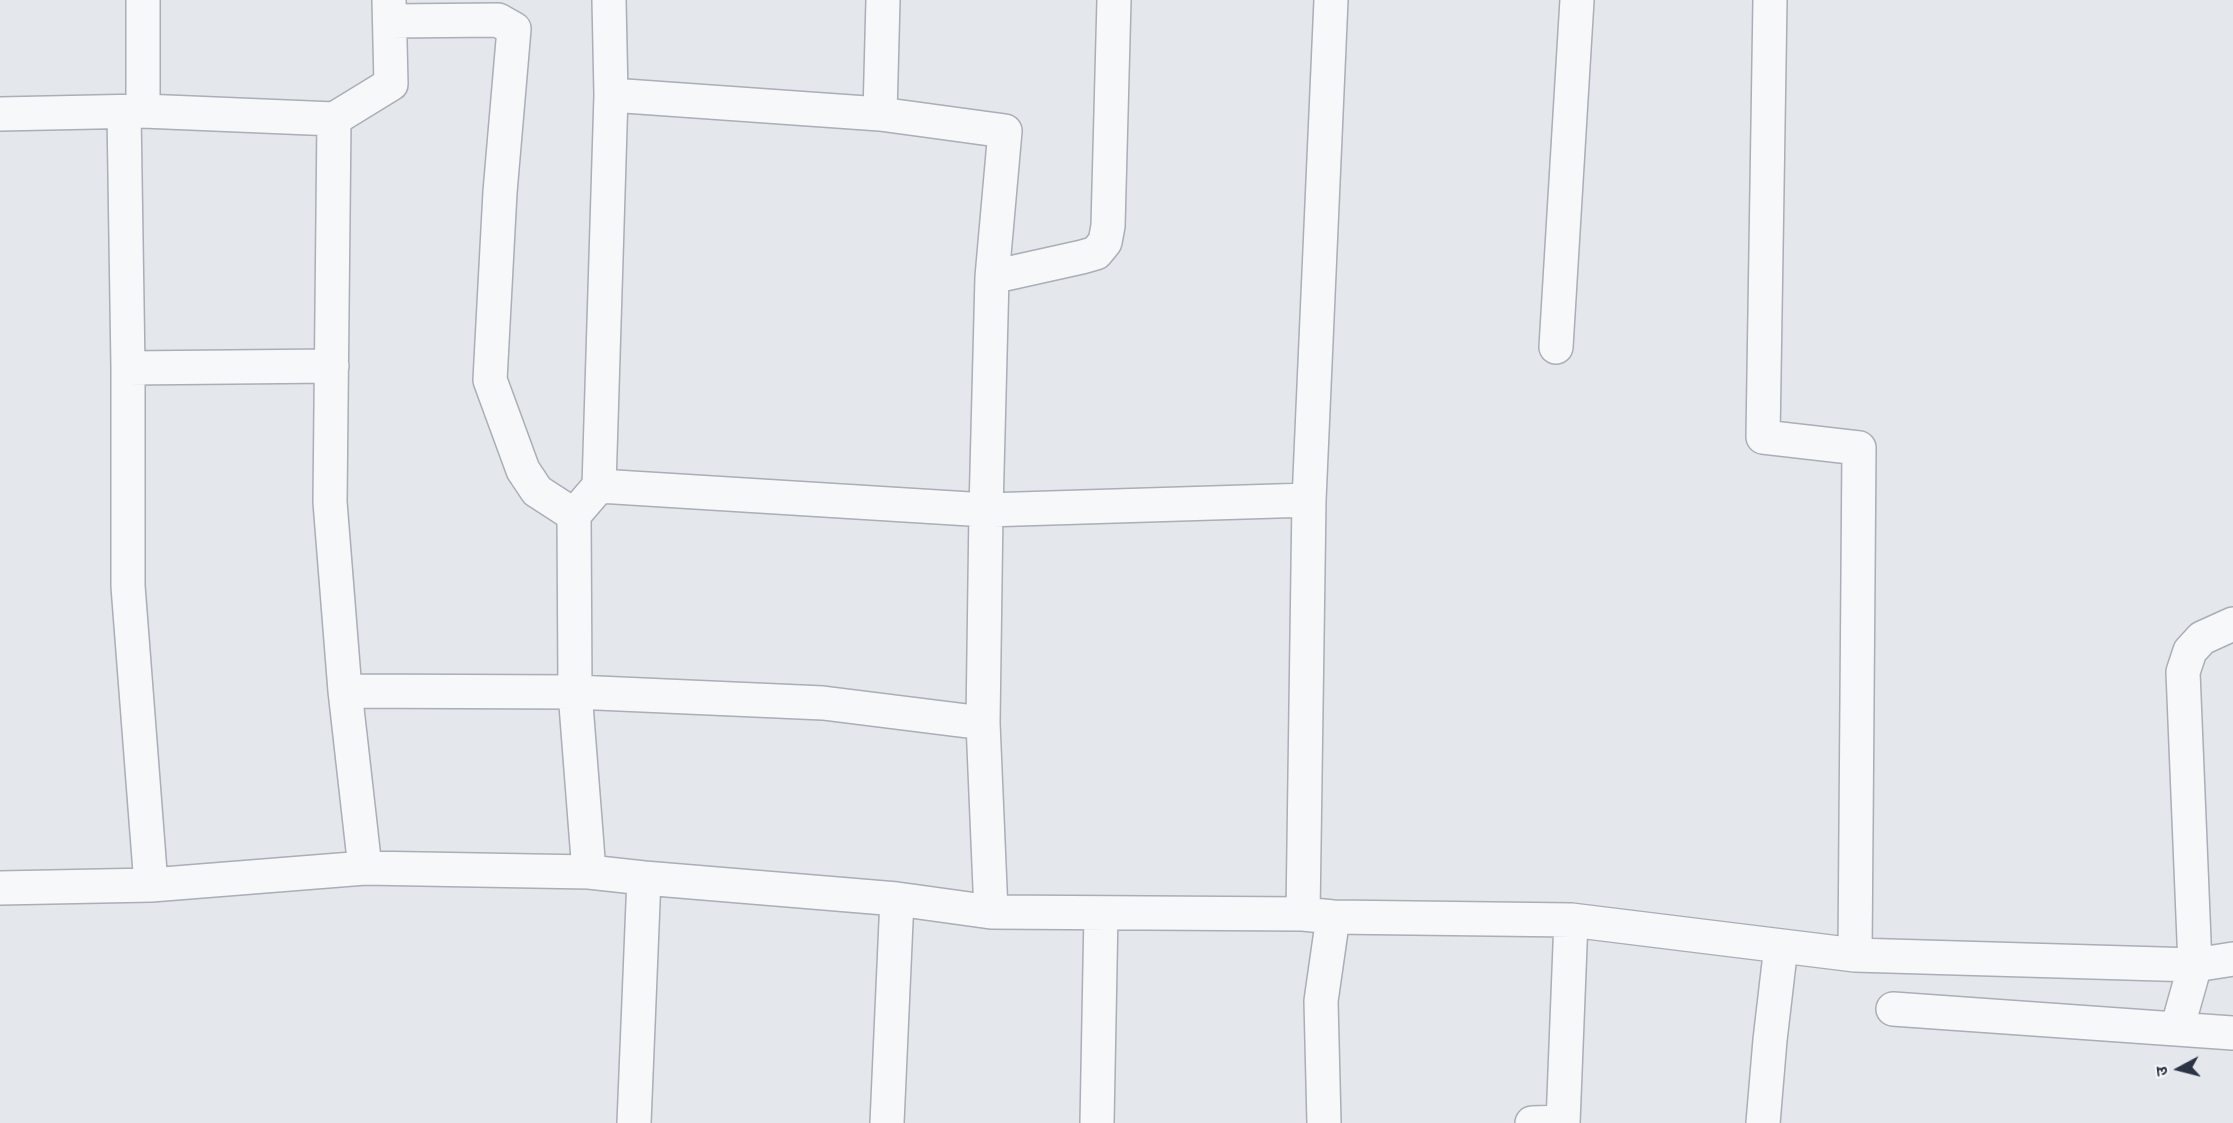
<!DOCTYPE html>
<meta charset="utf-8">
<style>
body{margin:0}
#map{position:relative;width:2233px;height:1123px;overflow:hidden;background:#e4e7ec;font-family:"PT Sans Narrow","Noto Sans Devanagari",sans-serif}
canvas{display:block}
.north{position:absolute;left:2149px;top:1039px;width:60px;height:60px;-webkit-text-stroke:4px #f4f6f9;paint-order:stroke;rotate:263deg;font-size:16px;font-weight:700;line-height:24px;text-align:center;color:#2b3445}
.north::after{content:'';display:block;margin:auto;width:21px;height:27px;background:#2b3445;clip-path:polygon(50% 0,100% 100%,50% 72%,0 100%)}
</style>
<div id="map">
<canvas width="2233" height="1123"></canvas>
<div class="north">उ</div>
</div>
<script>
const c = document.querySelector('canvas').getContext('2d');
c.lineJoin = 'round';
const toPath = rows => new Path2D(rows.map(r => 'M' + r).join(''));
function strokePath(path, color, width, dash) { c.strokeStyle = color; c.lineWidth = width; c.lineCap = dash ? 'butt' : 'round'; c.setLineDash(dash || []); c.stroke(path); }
const minor = toPath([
 [883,0,880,114,1005,131,992,277,986,510,983,723,991,912],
 [1770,0,1763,437,1859,448,1855,955],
 [390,21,498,20,514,29,500,192,490,380,523,470,537,491,574,515],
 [611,95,880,114],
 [143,111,143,0],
 [124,112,128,368,128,586,151,885],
 [0,114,143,111,334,119],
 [992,277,1082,257,1096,253,1105,242,1108,226,1114,0],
 [1556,347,1577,0],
 [128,368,332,366],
 [599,486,986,510,1309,500],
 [345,691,575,692,823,703,983,723],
 [365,868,345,691,330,502,334,119,391,84,389,0],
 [589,872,575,692,574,515,599,486,611,95,609,0],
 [0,888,151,885,365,868,589,872,644,878,897,899,991,912,1303,914,1333,917,1571,920,1855,955,2195,965,2233,959],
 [1303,914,1309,500,1331,0],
 [1893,1009,2233,1033],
 [2177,1029,2195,965,2183,672,2190,651,2202,638,2233,624],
 [634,1123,644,878],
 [887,1123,897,899],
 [1097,1123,1101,913],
 [1324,1123,1321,1001,1333,917],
 [1532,1123,1563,1122],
 [1563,1123,1571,920],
 [1763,1123,1770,1040,1781,946]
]);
strokePath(minor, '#a9aeb7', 36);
strokePath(minor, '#f7f8fa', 33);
</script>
